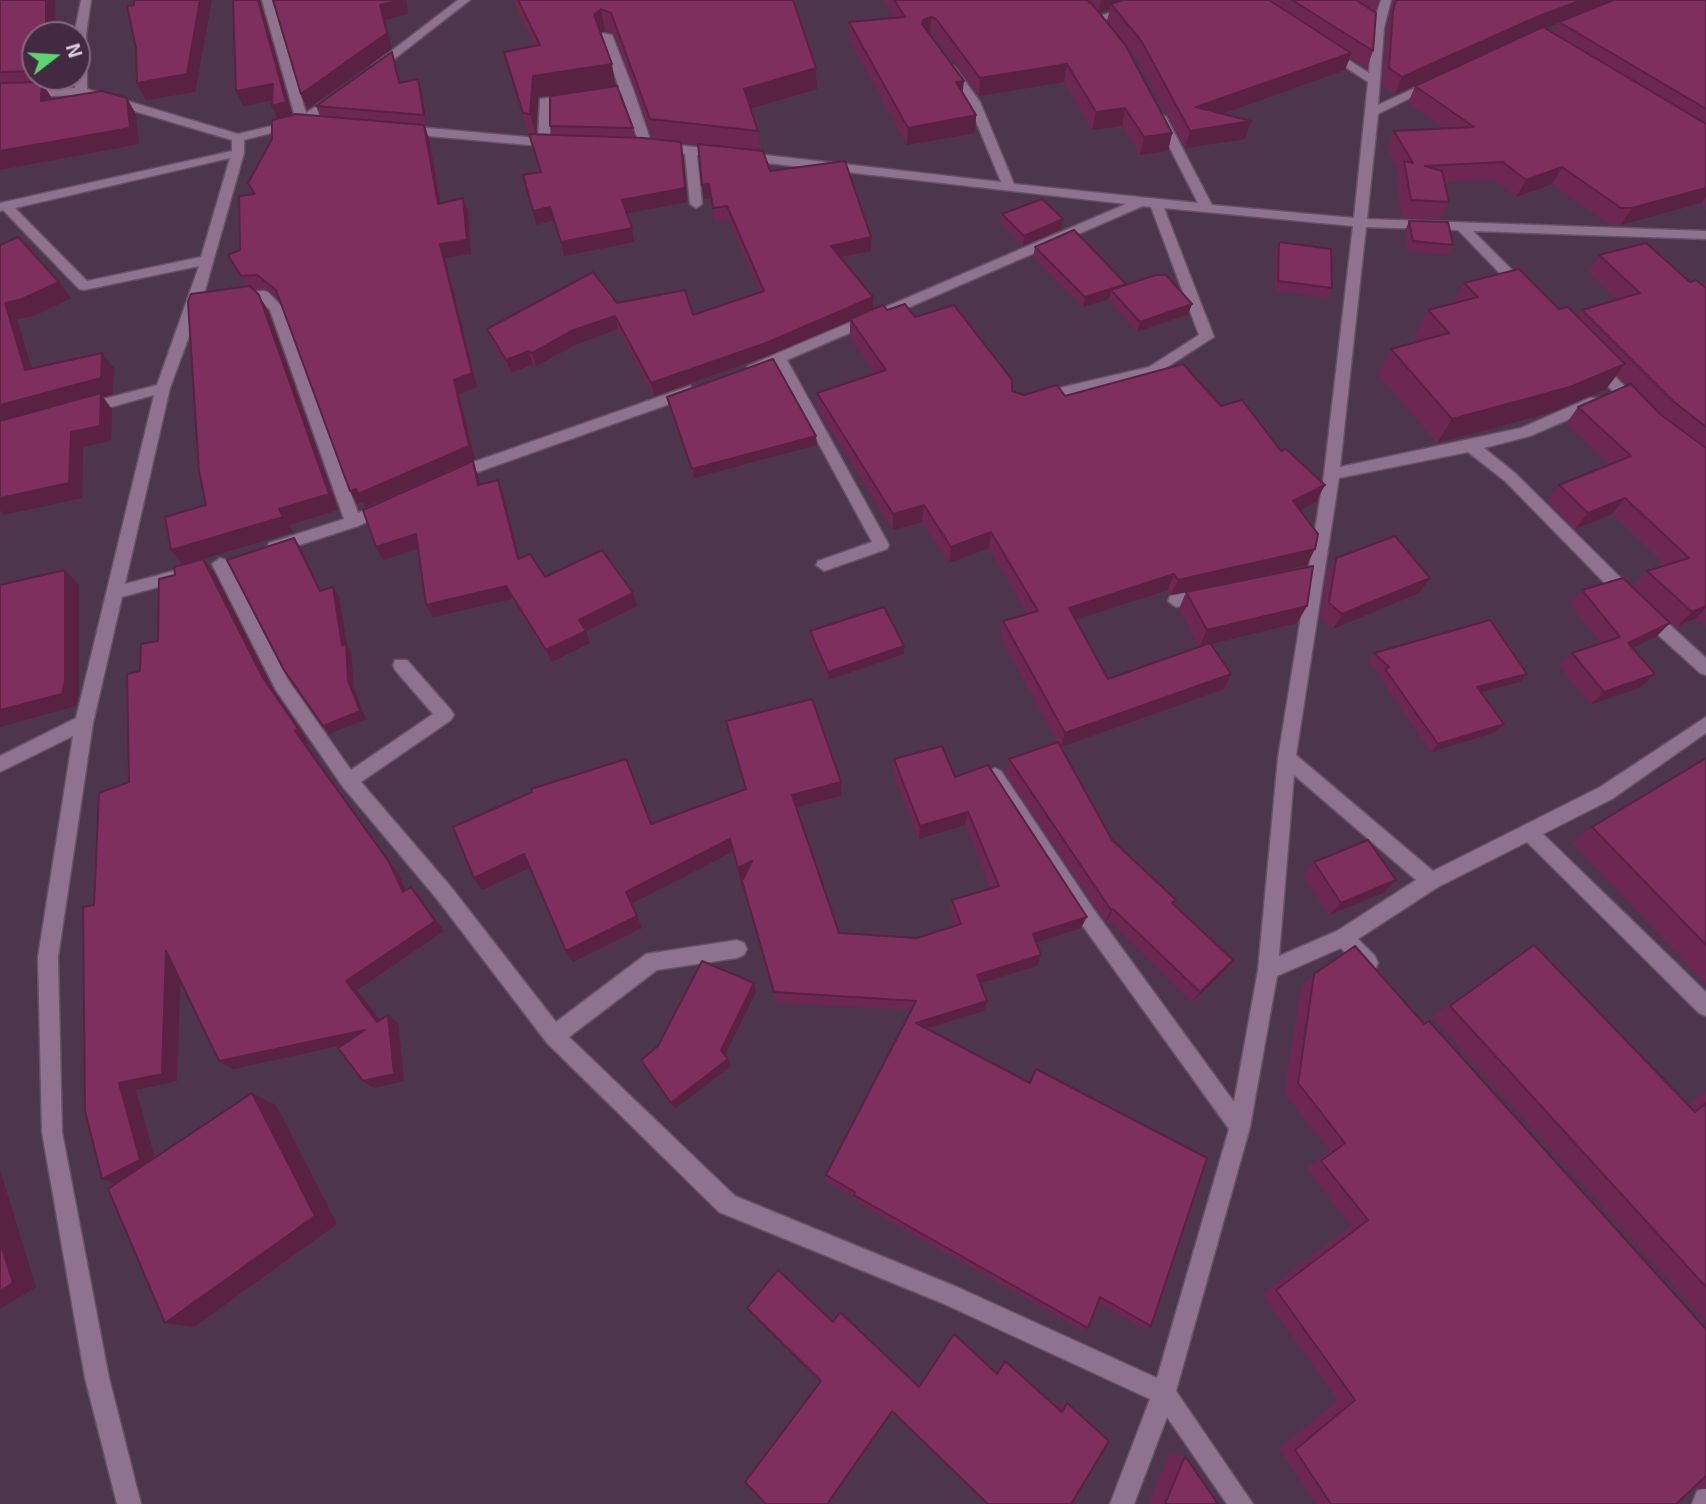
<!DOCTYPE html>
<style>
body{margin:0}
#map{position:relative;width:1706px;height:1504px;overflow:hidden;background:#4d354d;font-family:"Exo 2",sans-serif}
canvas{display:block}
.north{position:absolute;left:21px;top:21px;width:70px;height:70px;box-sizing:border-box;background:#432a42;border:2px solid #806b7f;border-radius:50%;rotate:73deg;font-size:19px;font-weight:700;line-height:28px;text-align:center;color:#dccddb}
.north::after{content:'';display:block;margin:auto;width:24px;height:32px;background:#5ad56f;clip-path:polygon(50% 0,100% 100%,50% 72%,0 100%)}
</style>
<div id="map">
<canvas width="1706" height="1504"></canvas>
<div class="north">N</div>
</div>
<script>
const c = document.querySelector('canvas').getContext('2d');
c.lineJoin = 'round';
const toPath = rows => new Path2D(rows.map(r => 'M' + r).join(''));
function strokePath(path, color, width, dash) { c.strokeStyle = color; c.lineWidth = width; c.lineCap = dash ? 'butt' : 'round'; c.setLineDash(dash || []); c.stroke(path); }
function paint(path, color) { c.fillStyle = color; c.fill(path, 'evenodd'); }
const minor = toPath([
 [81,0,91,0,86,35,87,89,238,134,296,120,262,0,272,0,306,113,332,95,342,97,306,124,244,140,244,153,202,301,170,388,125,584,181,569,189,575,187,579,122,597,93,723,58,957,62,1132,109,1378,141,1504,117,1504,85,1378,42,1132,38,957,73,736,0,772,0,756,76,718,154,395,86,414,79,409,81,405,157,385,199,266,84,290,79,289,3,210,0,211,0,203,232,151,232,140,80,95,0,98,0,92,75,88,77,35,74,35,81,0],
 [230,158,201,257,87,281,15,208,230,158],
 [458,0,470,0,380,70,372,70,372,66,458,0],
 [1148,0,1165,0,1100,21,1091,19,1148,0],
 [1381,0,1391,0,1384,28,1378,105,1428,82,1438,84,1378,114,1367,219,1706,231,1706,239,1473,231,1527,285,1529,288,1522,292,1517,291,1458,230,1366,227,1340,467,1521,428,1590,398,1600,398,1602,402,1600,406,1530,436,1484,448,1515,473,1647,604,1706,658,1706,675,1700,673,1635,614,1505,481,1468,452,1339,478,1296,755,1433,871,1600,787,1706,717,1706,733,1612,799,1543,834,1706,992,1706,1016,1699,1013,1527,842,1438,887,1358,939,1375,956,1378,963,1375,970,1368,972,1361,970,1341,948,1277,976,1250,1127,1176,1391,1253,1504,1227,1504,1167,1417,1134,1504,1110,1504,1150,1399,942,1303,719,1212,547,1043,437,899,343,787,276,690,212,564,220,558,226,560,288,680,351,770,433,714,395,670,393,665,395,660,407,660,451,710,454,715,451,720,361,782,451,887,556,1022,646,954,737,940,744,943,747,949,744,955,737,958,657,970,569,1037,735,1196,957,1287,1157,1378,1229,1129,1080,922,986,776,989,771,995,768,1001,771,1094,910,1234,1102,1258,970,1278,758,1324,474,1353,226,1164,208,1214,337,1153,376,1042,402,1035,397,1042,392,1149,367,1199,335,1151,207,1143,206,787,360,889,545,887,549,824,571,816,565,818,561,872,542,776,365,753,374,746,369,748,366,1126,204,697,155,702,204,696,208,690,204,685,154,660,151,654,147,660,143,1001,182,968,102,944,68,950,65,954,66,980,102,1014,184,1198,203,1154,117,1160,113,1166,117,1212,205,1354,218,1368,82,1321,51,1331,49,1369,73,1372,28,1381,0],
 [1294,775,1416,880,1337,931,1279,956,1294,775],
 [602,33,612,35,633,89,652,145,650,148,640,145,621,93,550,104,550,139,558,143,552,147,406,134,400,130,406,126,538,138,540,99,619,87,600,35,602,33],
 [263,291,268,292,283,308,358,513,386,501,394,507,391,511,358,526,275,553,267,547,269,543,344,519,270,310,260,300,236,301,229,297,236,293,263,291],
 [1597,361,1602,363,1641,403,1643,407,1641,411,1631,411,1592,369,1590,366,1597,361],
 [690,386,697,391,695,395,458,479,448,479,445,475,448,471,690,386],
 [1205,589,1211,590,1213,595,1211,600,1176,607,1168,601,1170,596,1205,589],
 [1706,1488,1706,1504,1692,1504,1697,1491,1706,1488]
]);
const wall = toPath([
 [0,0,55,0,56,35,35,35,35,77,54,77,53,87,45,87,52,99,136,114,139,144,0,170],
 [233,0,260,0,292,115,320,116,316,106,395,62,400,82,418,79,421,89,427,125,425,125,429,139,440,203,468,212,471,254,445,258,477,387,459,394,475,459,365,507,362,502,357,504,350,491,281,302,265,289,253,289,259,295,268,311,338,510,289,525,293,532,186,564,215,574,274,691,309,743,306,744,398,873,406,890,420,897,444,931,357,990,380,1020,388,1015,398,1023,404,1081,374,1088,342,1046,233,1069,180,980,177,1081,136,1090,155,1158,252,1093,276,1105,337,1224,194,1327,165,1323,116,1183,102,1179,94,905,129,782,140,671,158,641,175,575,183,565,171,550,206,505,247,286,228,255,240,250,253,194,248,183,272,139,278,118,272,106,272,100,243,106],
 [513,0,793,0,816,68,817,89,750,108,758,131,760,151,770,171,871,237,871,251,841,258,873,297,873,309,887,310,915,317,1012,391,1024,395,1065,396,1221,406,1316,502,1300,510,1307,565,1193,590,1307,606,1297,623,1211,644,1224,689,1061,747,1112,840,1173,904,1224,971,1192,1002,1108,920,1105,921,1005,773,1009,759,1058,742,1000,637,1003,621,1027,614,989,548,949,563,922,522,893,530,818,410,817,393,875,374,850,337,850,321,767,356,654,396,618,329,575,345,536,366,533,364,511,373,492,343,487,329,617,303,693,315,760,292,729,220,714,221,711,198,704,199,698,145,681,143,687,202,626,213,632,228,634,242,564,256,554,220,536,225,540,172,504,52,535,46],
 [605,30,614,34,653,139,635,138,633,128,550,126,552,135,536,134,538,97,615,85,612,64,600,33],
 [1168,590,1171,595,1186,592,1179,609,1199,647,1108,679,1075,620],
 [883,0,1380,0,1375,12,1373,51,1367,68,1350,58,1345,70,1222,114,1245,139,1185,148,1138,60,1107,21,1110,9,1099,12,1172,133,1168,151,1140,155,1122,126,1092,130,1064,82,979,96,935,36,930,34,976,115,975,133,907,145,849,39,849,22,894,18],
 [1393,0,1706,0,1706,211,1701,203,1620,225,1610,225,1552,184,1516,197,1494,180,1445,182,1449,202,1440,219,1402,218,1396,178,1399,171,1387,149,1394,131,1443,128,1408,103,1415,86,1465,63,1395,94,1382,85,1387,28],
 [1558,23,1553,34,1544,28],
 [1002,214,1061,229,1023,246,1001,224],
 [1409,221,1453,245,1448,255,1408,252,1405,231],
 [1279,242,1332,288,1328,298,1275,291,1275,252],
 [1035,247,1126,285,1192,304,1188,314,1137,332,1109,300,1109,299,1083,307,1033,257],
 [1599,255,1704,287,1706,284,1706,628,1696,618,1676,627,1632,586,1647,571,1665,565,1612,514,1575,529,1547,501,1559,485,1610,465,1566,424,1578,407,1628,386,1617,375,1606,389,1553,412,1437,443,1378,374,1391,349,1420,341,1415,336,1428,310,1453,304,1464,283,1559,309,1577,316,1582,310,1616,300,1588,272],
 [667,397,817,445,694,478,669,406],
 [478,475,480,484,498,480,503,494,519,559,545,577,637,606,586,631,590,643,551,662,512,599,433,617,426,605,418,548,383,560,376,547],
 [1336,558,1419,593,1333,629,1320,618,1327,573],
 [1582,590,1656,637,1632,648,1655,674,1641,687,1590,705,1559,666,1572,653,1601,643,1569,604],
 [810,631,904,654,828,680,810,640],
 [1374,653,1527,674,1520,682,1481,692,1496,732,1431,752,1379,677,1381,674,1368,662],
 [726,721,841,796,797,808,839,933,917,938,955,926,950,912,952,900,991,889,965,825,919,839,893,773,894,759,955,777,1081,928,1037,943,1037,966,981,983,987,1001,984,1011,926,1029,1029,1082,1036,1069,1151,1326,1143,1328,1098,1303,1088,1328,1082,1330,854,1201,854,1197,826,1182,826,1175,911,1010,776,1003,744,893,742,881,742,879,740,880,732,852,631,904,642,928,573,962,566,951,530,868,482,890,474,878,651,824,745,789,729,736],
 [1706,758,1706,984,1572,843,1592,827],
 [1314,862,1396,880,1383,893,1329,915,1303,875],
 [1534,945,1688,1105,1706,1091,1706,1322,1432,1017],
 [1314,974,1424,1024,1706,1329,1706,1489,1697,1488,1695,1486,1676,1504,1316,1504,1279,1449,1338,1400,1262,1294,1351,1226,1306,1168,1330,1151,1284,1093,1301,987],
 [954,1334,995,1372,1002,1362,1005,1361,1058,1409,1062,1403,1067,1403,1071,1504,986,1504,987,1503,892,1411,821,1381,918,1386,952,1336],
 [1170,1453,1185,1456,1218,1504,1148,1504]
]);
const shadedWall = toPath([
 [46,0,55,0,56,35,46,35],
 [200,0,212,0,195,92,146,100,137,83],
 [258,0,260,0,293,117,279,121,272,106,286,102],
 [401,0,406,0,408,14,385,20,392,49,307,109,301,94,380,5],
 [1101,0,1139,0,1111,4,1110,9,1099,12],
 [1582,0,1619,0,1530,34,1395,94,1402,77,1539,16],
 [601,9,605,30,598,36,594,15],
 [931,17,930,34,922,24,923,20],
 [1351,53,1345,70,1191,125,1196,107],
 [612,64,615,85,538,97,536,135,530,114,533,76],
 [1067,64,1064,82,979,96,980,78],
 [816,68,817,89,745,110,744,89],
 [47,77,54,77,53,87],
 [418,79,421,89,427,125,424,115],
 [964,81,962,98,956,82],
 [42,82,52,99,41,101],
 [273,84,280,99,243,106,236,91],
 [127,98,136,114,139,144,0,170,0,151],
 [1125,108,1122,126,1092,130,1096,112],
 [976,115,975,133,907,145,908,128],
 [1251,121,1245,139,1185,148,1190,131],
 [424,125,429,139,443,218,438,204],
 [1172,133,1168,151,1140,155,1144,137],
 [683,155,687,202,624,214,622,200],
 [1562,167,1552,184,1516,197,1526,180],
 [709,184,711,198,704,199,702,185],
 [1706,188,1706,197,1701,203,1620,225,1632,208],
 [463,198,468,212,471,254,445,258,477,387,459,394,475,459,365,507,362,502,357,504,350,491,454,380,440,244],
 [550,207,554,220,536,225,533,211],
 [1063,219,1061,229,1023,246,1024,236],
 [632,228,634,242,564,256,561,242],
 [871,237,871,251,831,259,831,246],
 [59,282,71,298,34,316,17,319,37,386,25,370,5,303],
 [1126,284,1123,294,1111,290,1109,299,1083,307,1085,297],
 [259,295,268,311,338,510,289,525,293,532,183,565,171,550,279,509],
 [873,297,873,311,767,356,654,396,651,383],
 [1192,304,1188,314,1137,332,1140,322],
 [615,316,618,329,575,345,536,366,532,353,571,331],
 [529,351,533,364,511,373,506,360],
 [102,353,114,368,113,394,103,397,112,409,111,441,83,447,82,498,4,515,0,510,0,498,71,432,0,424,0,405],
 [1625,364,1606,389,1553,412,1437,443,1452,419],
 [816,436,817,445,694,478,692,469],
 [473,461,478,475,484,498,478,485],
 [498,480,503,494,523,572,518,559],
 [1325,485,1316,502,1285,518,1293,501],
 [1625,498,1612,514,1575,529,1588,513],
 [924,505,922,522,893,530,893,514],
 [991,532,989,548,949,563,951,547],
 [416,534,422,547,383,560,376,547],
 [294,538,300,547,325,600,320,591],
 [1315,549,1307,565,1171,595,1178,580],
 [203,559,215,574,274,691,309,743,306,744,398,873,412,903,403,892,295,731,263,678],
 [65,570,79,584,79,695,76,706,0,727,0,710],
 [1174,574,1168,590,1065,623,1069,608],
 [1430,578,1419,593,1333,629,1342,614],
 [506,586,512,599,433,617,426,605],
 [333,587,339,596,347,645,351,652,354,689,366,719,329,734,323,726,348,681],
 [633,593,637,606,586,631,590,643,551,662,546,650,579,620],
 [1307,606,1297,623,1199,647,1207,630],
 [1706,606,1706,608,1696,618,1676,627,1692,612],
 [1670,623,1656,637,1615,656,1628,643],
 [904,646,904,654,828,680,828,672],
 [1231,674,1224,689,1061,747,1065,733],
 [1527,674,1520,682,1470,695,1477,687],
 [1655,674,1641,687,1590,705,1604,692],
 [1504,724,1496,732,1431,752,1438,744],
 [841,782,841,796,794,808,792,795],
 [968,812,965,825,919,839,920,826],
 [730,839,732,852,631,904,626,892],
 [524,854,531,867,482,890,474,878],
 [752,861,754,873,740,880,738,868],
 [1396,880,1383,893,1329,915,1341,903],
 [411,887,420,897,444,931,357,990,388,1030,377,1022,346,981],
 [1113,909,1108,920,1105,921,1111,910],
 [637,916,642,928,573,962,566,951],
 [1087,917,1081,928,1029,945,1033,934],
 [166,951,181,961,177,1081,136,1090,157,1166,120,1185,102,1179,119,1083],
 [1041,955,1037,966,974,985,977,975],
 [1233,960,1224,971,1192,1002,1200,992],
 [754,983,756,992,724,1057,721,1050],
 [987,1001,984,1011,914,1032,916,1023],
 [388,1015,398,1023,404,1081,374,1088,363,1081],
 [365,1030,376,1038,233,1069,219,1061],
 [728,1059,731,1066,675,1109,671,1103],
 [252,1093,276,1105,337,1224,194,1327,165,1323],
 [0,1170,36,1287,0,1309]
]);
const building = toPath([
 [0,0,46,0,46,35,35,35,35,71,0,72,0,0],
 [134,0,200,0,187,74,137,83,136,48,127,6,134,5,134,0],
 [233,0,258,0,286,102,272,106,273,84,236,91,233,0],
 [273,0,401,0,380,5,387,33,301,94,273,0],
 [518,0,793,0,816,68,744,89,758,131,650,119,611,13,601,9,594,15,612,64,533,76,530,114,523,113,504,52,540,45,518,0],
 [894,0,1087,0,1093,5,1126,46,1172,133,1144,137,1125,108,1096,112,1067,64,980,78,936,19,931,17,923,20,922,24,964,81,956,82,976,115,908,128,849,22,905,17,894,0],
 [1123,0,1269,0,1351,53,1196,107,1251,121,1190,131,1142,42,1111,4,1123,0],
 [1292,0,1356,0,1376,13,1373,51,1292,0],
 [1396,0,1582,0,1539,16,1402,77,1389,68,1393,11,1396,0],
 [1614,0,1706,0,1706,109,1559,22,1614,0],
 [1543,27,1706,124,1706,188,1632,208,1621,208,1562,167,1526,180,1503,162,1425,166,1442,171,1449,202,1411,200,1404,161,1413,163,1394,131,1474,127,1415,86,1543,27],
 [392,52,399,83,418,79,424,115,316,106,392,52],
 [42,82,41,101,102,91,127,98,130,128,0,151,0,83,42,82],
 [617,86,633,128,550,126,550,96,617,86],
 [296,114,424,125,438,204,463,198,467,240,440,244,472,373,454,380,469,446,358,494,356,489,350,491,276,290,257,275,241,276,228,255,240,250,239,196,255,194,248,183,272,139,272,120,296,114],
 [529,134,644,138,681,142,685,188,622,200,632,228,561,242,550,207,533,211,523,175,541,172,529,134],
 [698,144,763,151,770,171,845,161,871,237,831,246,873,297,766,343,651,383,615,316,571,331,532,353,529,351,506,360,487,329,593,272,617,303,685,290,693,315,764,291,727,206,713,208,709,184,702,185,698,144],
 [1042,199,1063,219,1024,236,1002,214,1042,199],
 [1409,221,1448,222,1453,245,1413,241,1409,221],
 [1074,230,1126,284,1085,297,1035,247,1074,230],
 [18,237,59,282,22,299,5,303,25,370,102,353,101,378,0,405,0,245,18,237],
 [1279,242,1331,249,1332,288,1278,281,1279,242],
 [1646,243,1690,282,1696,280,1706,288,1706,427,1673,401,1582,310,1640,293,1599,255,1646,243],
 [1519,269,1559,309,1568,307,1625,364,1570,387,1452,419,1391,349,1449,333,1428,310,1478,297,1464,283,1519,269],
 [1155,275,1166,275,1192,304,1140,322,1111,290,1155,275],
 [250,286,259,295,329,494,279,509,283,517,171,550,165,517,206,505,199,471,188,302,191,294,250,286],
 [905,304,915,317,954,305,1012,380,1012,391,1024,395,1057,385,1065,396,1183,364,1221,406,1242,400,1281,451,1286,449,1325,485,1293,501,1318,534,1315,549,1178,580,1174,574,1069,608,1108,679,1210,643,1231,674,1065,733,1003,621,1038,611,991,532,951,547,924,505,893,514,817,393,886,370,850,319,883,305,887,310,905,304],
 [773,359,816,436,692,469,667,397,773,359],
 [1631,384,1660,414,1706,448,1706,606,1692,612,1647,571,1689,558,1625,498,1588,513,1559,485,1631,456,1578,407,1631,384],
 [101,393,100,426,71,432,69,483,0,498,0,421,101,393],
 [473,461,478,485,498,480,518,559,530,554,545,577,602,550,633,593,579,620,586,631,546,650,506,586,426,605,416,534,376,547,363,510,473,461],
 [1395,536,1430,578,1342,614,1329,603,1336,558,1395,536],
 [294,538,320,591,333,587,342,645,346,644,348,681,360,711,323,726,284,670,227,560,294,538],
 [203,559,263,678,299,730,295,731,389,862,403,892,411,887,435,921,346,981,377,1022,388,1015,394,1074,363,1081,338,1048,365,1030,219,1061,166,951,162,1074,119,1083,140,1160,102,1179,85,1111,83,907,94,905,99,793,129,782,127,674,140,671,141,644,158,641,159,579,175,575,174,567,203,559],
 [1313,566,1307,606,1207,630,1186,592,1313,566],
 [65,570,65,681,62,694,0,710,0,585,65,570],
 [1623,578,1670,623,1628,643,1655,674,1604,692,1572,653,1620,637,1582,590,1623,578],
 [884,607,904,646,828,672,810,631,884,607],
 [1490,620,1527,674,1477,687,1504,724,1438,744,1385,669,1389,667,1374,653,1490,620],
 [812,699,841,782,792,795,839,933,917,938,961,924,952,900,999,886,968,812,920,826,894,759,942,746,955,777,988,765,1087,917,1033,934,1041,955,977,975,987,1001,916,1023,1030,1083,1036,1069,1207,1158,1151,1326,1100,1297,1088,1328,854,1195,855,1192,826,1175,916,1001,774,992,742,881,752,861,738,868,730,839,626,892,637,916,566,951,524,854,474,878,453,827,532,792,531,789,626,759,651,824,746,789,726,721,812,699],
 [1058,742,1112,840,1176,900,1172,903,1233,960,1200,992,1113,909,1111,910,1009,759,1058,742],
 [1706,758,1706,945,1592,827,1706,758],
 [1368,840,1396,880,1341,903,1314,862,1368,840],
 [1534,945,1695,1112,1706,1103,1706,1287,1450,1006,1534,945],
 [1355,946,1424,1024,1429,1021,1706,1329,1706,1476,1676,1504,1331,1504,1295,1450,1355,1400,1276,1290,1368,1220,1321,1161,1345,1143,1298,1083,1314,974,1355,946],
 [702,961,754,983,721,1050,728,1059,671,1103,641,1060,658,1046,702,961],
 [252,1093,315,1216,165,1323,108,1189,252,1093],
 [0,1242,13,1283,0,1291,0,1242],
 [778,1270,833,1322,840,1312,919,1387,954,1334,997,1374,1005,1361,1062,1412,1067,1403,1109,1441,1071,1504,988,1504,892,1411,827,1504,766,1504,745,1482,821,1381,747,1308,778,1270],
 [1185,1456,1218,1504,1165,1504,1185,1456]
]);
strokePath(minor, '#665165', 3);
paint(minor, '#8e728e');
paint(wall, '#6d2851');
paint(shadedWall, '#592142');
paint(building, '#7f2f5e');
strokePath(building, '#592142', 2);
</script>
